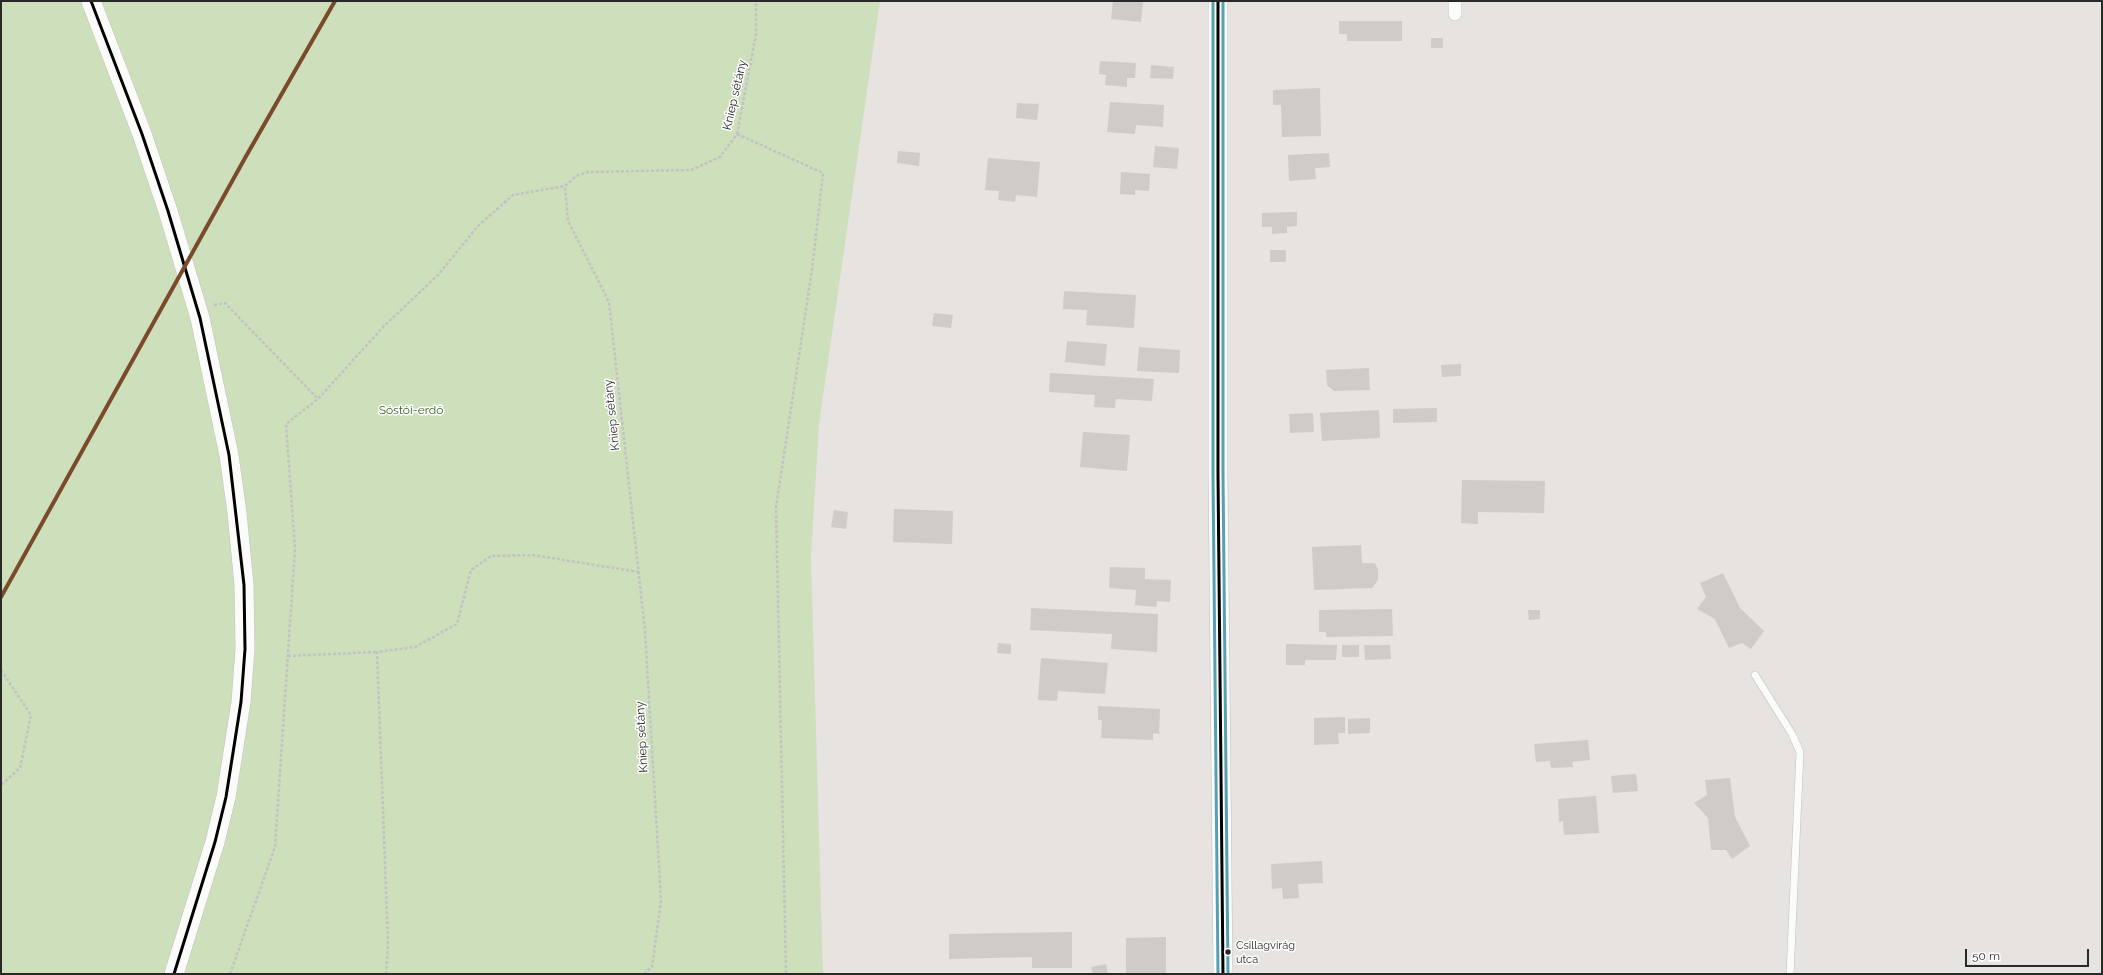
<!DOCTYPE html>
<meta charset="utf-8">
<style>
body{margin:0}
#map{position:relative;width:2103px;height:975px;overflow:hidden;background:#e6e3e0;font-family:Raleway,sans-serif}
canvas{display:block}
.frame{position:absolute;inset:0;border:2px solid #292929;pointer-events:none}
.scale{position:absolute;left:1965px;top:949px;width:124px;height:18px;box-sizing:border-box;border:2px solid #292929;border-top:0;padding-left:5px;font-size:12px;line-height:14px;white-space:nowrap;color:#292929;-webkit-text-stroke:3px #fff;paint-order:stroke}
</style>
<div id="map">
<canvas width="2103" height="975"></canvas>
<div class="frame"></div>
<div class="scale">50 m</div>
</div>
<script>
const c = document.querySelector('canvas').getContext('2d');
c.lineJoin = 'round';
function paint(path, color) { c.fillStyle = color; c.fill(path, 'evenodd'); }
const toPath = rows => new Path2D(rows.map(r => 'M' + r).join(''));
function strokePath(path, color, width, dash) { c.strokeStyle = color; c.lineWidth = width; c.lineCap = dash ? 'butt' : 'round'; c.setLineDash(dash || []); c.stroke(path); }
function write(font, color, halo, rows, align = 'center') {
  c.font = font + ' Raleway,sans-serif'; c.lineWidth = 3; c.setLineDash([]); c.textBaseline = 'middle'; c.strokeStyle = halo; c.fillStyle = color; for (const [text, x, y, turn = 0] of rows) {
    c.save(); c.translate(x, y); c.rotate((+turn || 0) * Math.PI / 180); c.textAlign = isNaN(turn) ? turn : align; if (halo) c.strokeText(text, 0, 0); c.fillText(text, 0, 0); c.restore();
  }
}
const green = toPath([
 [1,1,880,1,819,424,811,557,823,974,1,974]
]);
const building = toPath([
 [1113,1,1143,1,1141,22,1111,19],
 [1339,21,1402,21,1402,41,1347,41,1347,34,1339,34],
 [1431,38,1443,38,1443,48,1431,48],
 [1100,61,1136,63,1135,78,1127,78,1127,87,1105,85,1106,75,1099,74],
 [1151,65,1174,67,1173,79,1150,78],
 [1320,88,1321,136,1282,137,1281,105,1273,105,1273,90],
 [1110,102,1164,105,1163,127,1136,125,1135,134,1107,132],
 [1017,103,1039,104,1037,120,1016,118],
 [1155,146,1179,148,1177,169,1153,167],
 [898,151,920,153,919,166,897,163],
 [1329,153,1330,167,1315,168,1316,179,1289,181,1288,155],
 [988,158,1040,162,1037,197,1016,195,1015,202,998,200,999,191,985,190],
 [1121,172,1150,174,1149,191,1135,190,1135,195,1120,194],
 [1297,212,1297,226,1287,227,1287,233,1272,234,1272,227,1262,227,1262,213],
 [1270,250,1286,250,1286,262,1270,262],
 [1064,291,1136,295,1134,328,1086,325,1087,310,1063,309],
 [934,313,953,315,951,328,932,326],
 [1067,341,1107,344,1105,366,1065,362],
 [1139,347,1180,350,1179,373,1137,371],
 [1461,364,1461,376,1442,377,1441,365],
 [1369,368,1370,390,1334,391,1327,385,1326,370],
 [1050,373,1154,379,1152,401,1116,399,1115,408,1094,407,1095,395,1049,392],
 [1437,408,1437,422,1393,423,1393,409],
 [1379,410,1380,438,1322,441,1320,413],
 [1313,413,1314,432,1290,433,1289,414],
 [1083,432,1130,435,1127,471,1080,467],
 [1462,480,1545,481,1544,513,1478,512,1478,524,1461,523],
 [894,509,953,511,952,544,893,542],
 [834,510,848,512,846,529,831,527],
 [1361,545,1362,563,1375,563,1378,570,1378,580,1372,588,1314,590,1312,547],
 [1110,567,1145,568,1145,579,1171,580,1170,602,1157,601,1156,607,1135,605,1136,590,1109,588],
 [1723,573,1740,608,1764,631,1751,649,1742,643,1729,648,1715,619,1697,609,1706,597,1700,583],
 [1031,608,1158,614,1157,652,1111,649,1112,634,1030,630],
 [1392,609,1393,636,1326,637,1326,632,1319,632,1319,610],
 [1528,610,1540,610,1540,619,1529,620],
 [998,643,1011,644,1011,654,997,653],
 [1286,644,1337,645,1336,660,1305,660,1305,665,1286,665],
 [1342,645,1359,645,1359,657,1342,657],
 [1364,645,1390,645,1391,659,1365,660],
 [1041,658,1108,663,1105,694,1058,691,1057,701,1038,700],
 [1098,706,1160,709,1159,734,1153,733,1153,740,1101,738,1102,720,1098,720],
 [1345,717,1345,733,1338,733,1339,744,1314,745,1314,718],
 [1370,718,1370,733,1348,734,1348,719],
 [1588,740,1590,760,1572,762,1573,767,1551,768,1550,761,1536,762,1534,744],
 [1636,774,1638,791,1613,793,1611,776],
 [1730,778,1735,817,1750,846,1732,859,1726,850,1711,850,1708,818,1694,803,1707,795,1705,780],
 [1596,796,1599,833,1564,835,1563,821,1559,822,1558,799],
 [1322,861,1323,883,1298,884,1299,898,1283,899,1282,888,1272,889,1271,864],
 [1072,932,1072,968,1032,968,1032,957,949,959,949,934],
 [1166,937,1166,973,1126,973,1126,938],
 [1106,964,1108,974,1093,974,1091,967]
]);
const path = toPath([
 [737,134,823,173,812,270,776,507,786,974],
 [214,305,225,303,318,399],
 [288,656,377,652],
 [1,670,31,715,20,768,1,785],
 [230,974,275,847,295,549,286,424,318,399,384,326,438,275,478,226,513,195,565,186],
 [386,974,388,944,377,652,415,647,457,624,471,570,491,556,533,555,639,572],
 [644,974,652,967,661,900,645,631,609,302,568,221,565,186,576,176,588,172,691,170,720,157,737,134,756,34,756,1]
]);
const lane = toPath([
 [1755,675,1792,734,1800,752,1790,974]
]);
const street = toPath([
 [1455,14,1455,1]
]);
const secondary = toPath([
 [91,1,142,134,168,211,200,318,229,455,237,513,244,585,245,649,241,702,226,797,215,842,174,974],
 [1218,1,1218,475,1223,974]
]);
const bus1 = toPath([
 [91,1,142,134,168,211,200,318,229,455,244,585,245,649,241,702,226,797,215,842,174,974],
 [1218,1,1218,475,1223,974]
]);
const bus2 = toPath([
 [1213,1,1213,475,1218,974]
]);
const bus3 = toPath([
 [1223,1,1223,475,1228,974]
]);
const rail1 = toPath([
 [1,597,245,158,335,1]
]);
const markers = [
 [1228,952,3.5,"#292929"]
];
const busNames = [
 ["Csillagvirág",1236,946],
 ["utca",1236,960]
];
const streetNames = [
 ["Kniep sétány",735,95,-77],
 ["Kniep sétány",612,415,-96],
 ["Kniep sétány",642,737,-93]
];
const parkNames = [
 ["Sóstói-erdő",411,410]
];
paint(green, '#cedfbb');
paint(building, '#cecbc9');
strokePath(lane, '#c0c0c1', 8);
strokePath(street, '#c0c0c1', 14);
strokePath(secondary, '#c0c0c1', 20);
strokePath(path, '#c3c2c2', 2.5, [3, 2]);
strokePath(lane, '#fbfbfa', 7);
strokePath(street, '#fbfbfa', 13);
strokePath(secondary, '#fbfbfa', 19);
strokePath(bus1, '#000', 3);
strokePath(bus2, '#589fb3', 3);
strokePath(bus3, '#589fb3', 3);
strokePath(rail1, '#7a4b2a', 4);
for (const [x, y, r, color] of markers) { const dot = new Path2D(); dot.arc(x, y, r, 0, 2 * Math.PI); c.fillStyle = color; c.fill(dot); strokePath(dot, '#fff', 1.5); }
write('11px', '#292929', '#fff', busNames, 'left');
write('12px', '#292929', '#fff', streetNames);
write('12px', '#355f20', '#fff', parkNames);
</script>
